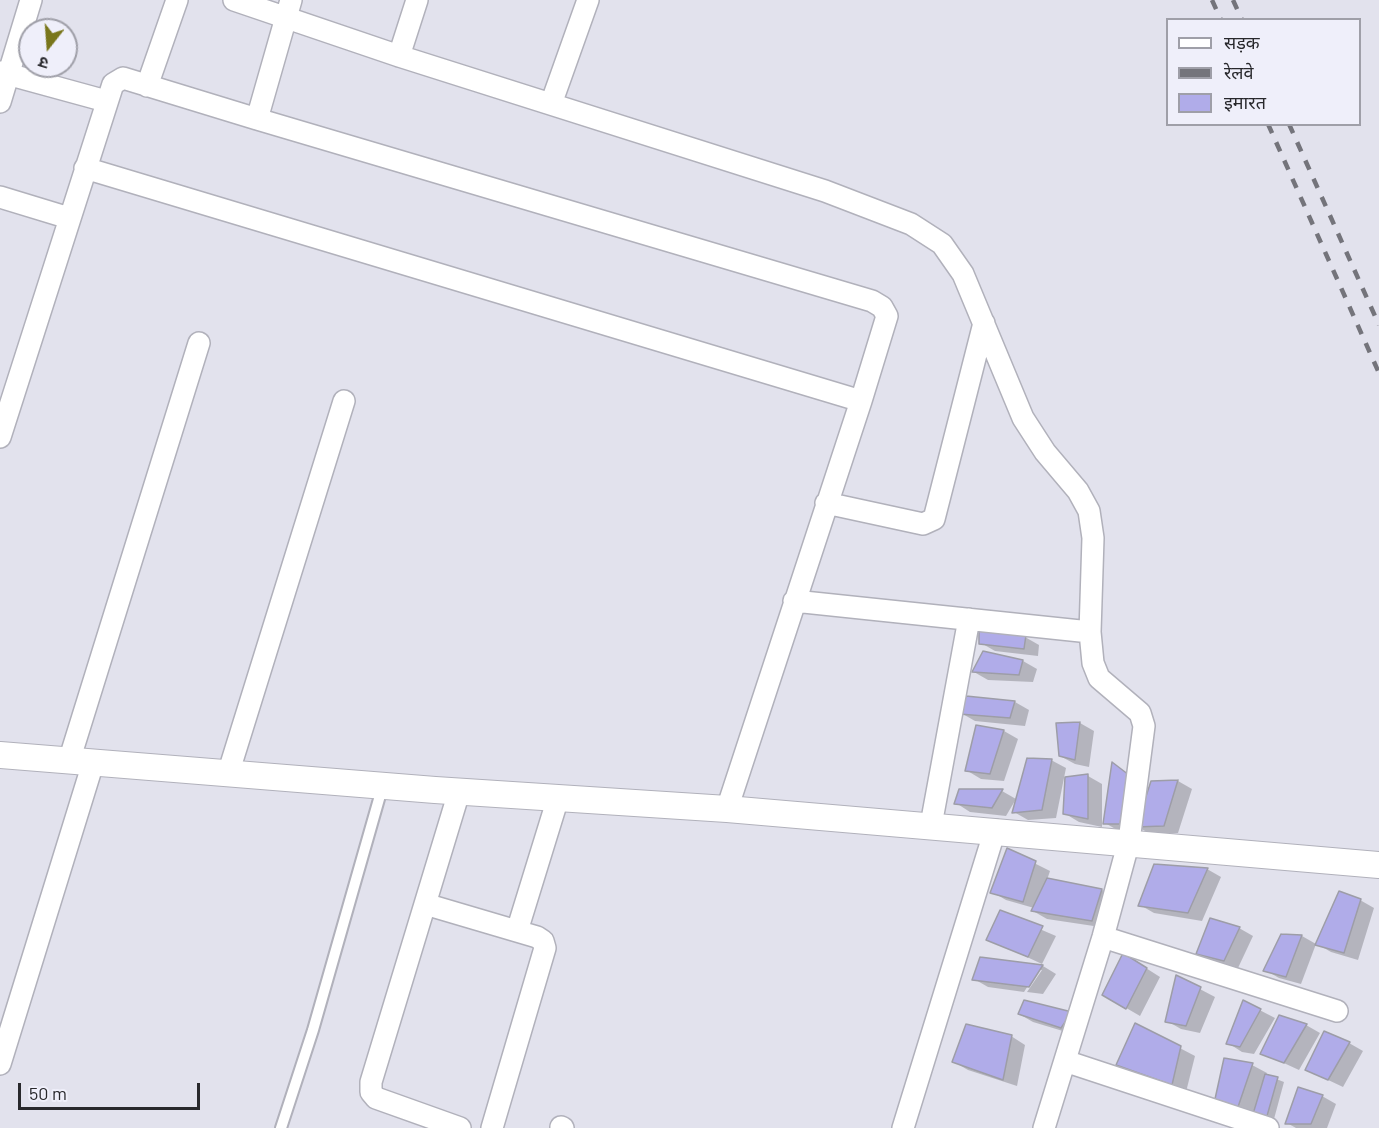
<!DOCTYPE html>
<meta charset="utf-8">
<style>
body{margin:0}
#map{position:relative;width:1379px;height:1128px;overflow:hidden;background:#e2e2ed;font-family:Barlow,"Noto Sans Devanagari",sans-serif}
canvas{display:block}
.legend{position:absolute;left:1166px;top:18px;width:195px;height:108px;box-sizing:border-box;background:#efeffa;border:2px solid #9f9fa8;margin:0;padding:8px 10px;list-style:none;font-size:18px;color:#28282c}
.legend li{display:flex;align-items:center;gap:12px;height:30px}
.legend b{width:30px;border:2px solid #9f9fa8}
.north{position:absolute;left:18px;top:18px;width:60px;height:60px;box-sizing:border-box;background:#efeffa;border:2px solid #9f9fa8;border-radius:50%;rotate:197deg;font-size:16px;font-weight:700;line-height:24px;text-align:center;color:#28282c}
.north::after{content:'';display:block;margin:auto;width:21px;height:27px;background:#79761b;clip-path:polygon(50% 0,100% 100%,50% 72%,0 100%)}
.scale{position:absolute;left:18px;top:1083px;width:182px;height:27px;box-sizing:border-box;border:3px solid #28282c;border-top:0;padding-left:8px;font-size:18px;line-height:21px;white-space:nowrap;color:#28282c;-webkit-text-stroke:4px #efeffa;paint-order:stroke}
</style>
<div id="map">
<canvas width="1379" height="1128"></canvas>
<ul class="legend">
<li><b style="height:8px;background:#fff"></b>सड़क</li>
<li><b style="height:8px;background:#74747b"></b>रेलवे</li>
<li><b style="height:16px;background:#b0ace9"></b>इमारत</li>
</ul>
<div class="north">उ</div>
<div class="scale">50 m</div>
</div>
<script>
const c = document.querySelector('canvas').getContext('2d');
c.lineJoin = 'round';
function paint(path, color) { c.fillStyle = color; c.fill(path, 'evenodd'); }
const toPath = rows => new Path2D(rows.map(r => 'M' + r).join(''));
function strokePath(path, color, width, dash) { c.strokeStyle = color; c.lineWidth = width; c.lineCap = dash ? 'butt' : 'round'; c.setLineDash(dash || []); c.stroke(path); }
const shadow = toPath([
 [1025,637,1039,645,1038,656,995,651,981,643],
 [1023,661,1037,669,1033,682,988,680,974,672],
 [1015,702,1029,710,1025,726,975,721,961,713],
 [1080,723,1094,731,1089,767,1075,764,1060,756,1057,725],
 [977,727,1004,731,1018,739,1004,781,981,779,966,770],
 [1051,760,1066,768,1056,818,1028,820,1014,812],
 [1113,765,1143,784,1134,832,1119,831,1105,823],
 [1088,776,1102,784,1102,827,1079,822,1064,813,1067,779],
 [1178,781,1192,789,1178,833,1152,835,1138,827,1152,783],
 [960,790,1002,791,1016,799,1006,816,970,812,956,803],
 [1008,850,1050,871,1047,880,1102,890,1116,898,1107,928,1047,919,1033,911,1034,908,1006,900,992,892],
 [1207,869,1221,877,1202,921,1154,913,1140,905],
 [1360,900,1374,908,1358,960,1331,952,1317,944],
 [1000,912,1056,936,1042,964,988,939],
 [1239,928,1253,936,1238,968,1212,961,1197,953],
 [1282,936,1302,936,1316,944,1301,984,1279,978,1265,970],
 [981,959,1043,966,1056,974,1043,994,1027,992,1042,970,1038,970,1024,992,988,987,974,979],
 [1138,963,1160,977,1140,1016,1104,995],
 [1177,977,1215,997,1200,1033,1181,1029,1167,1021],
 [1244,1002,1275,1018,1254,1054,1242,1052,1228,1043],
 [1071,1013,1076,1035,1033,1022,1019,1014],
 [1136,1025,1195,1056,1186,1092,1132,1072,1118,1064],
 [1306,1025,1320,1033,1299,1070,1262,1053],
 [1011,1036,1025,1045,1017,1086,968,1070,954,1062],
 [1349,1043,1363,1051,1343,1087,1307,1070],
 [1226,1060,1252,1065,1267,1073,1266,1075,1284,1082,1274,1119,1231,1106,1217,1098],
 [1322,1096,1336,1104,1327,1128,1296,1128,1287,1123]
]);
const building = toPath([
 [979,629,1026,635,1024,649,979,644,979,629],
 [983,651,1023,660,1019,675,972,672,983,651],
 [966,696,1015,701,1010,718,959,714,966,696],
 [1080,722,1075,760,1059,756,1056,723,1080,722],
 [976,725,1004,730,990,774,965,771,976,725],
 [1027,758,1052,759,1042,810,1012,813,1027,758],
 [1112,762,1129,775,1120,824,1103,824,1112,762],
 [1088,774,1088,819,1063,814,1065,777,1088,774],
 [1178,780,1164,826,1136,827,1151,781,1178,780],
 [959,789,1003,789,992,808,954,804,959,789],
 [1007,848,1036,861,1023,902,990,893,1007,848],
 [1154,864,1208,868,1188,913,1138,906,1154,864],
 [1047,878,1102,889,1092,921,1031,911,1047,878],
 [1339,891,1361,899,1344,953,1315,945,1339,891],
 [1000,910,1043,926,1028,957,986,940,1000,910],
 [1210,918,1240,927,1224,961,1196,954,1210,918],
 [1281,934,1302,935,1286,977,1263,971,1281,934],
 [1123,953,1147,968,1126,1009,1102,995,1123,953],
 [980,957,1043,965,1029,987,972,980,980,957],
 [1176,975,1201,987,1186,1026,1165,1022,1176,975],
 [1024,1000,1072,1012,1061,1028,1018,1014,1024,1000],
 [1243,1000,1261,1009,1240,1047,1226,1044,1243,1000],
 [1279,1015,1307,1024,1284,1063,1260,1054,1279,1015],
 [1135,1023,1181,1046,1172,1085,1116,1065,1135,1023],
 [966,1024,1012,1035,1003,1080,952,1062,966,1024],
 [1324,1031,1350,1042,1328,1080,1305,1070,1324,1031],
 [1224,1058,1253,1063,1238,1107,1215,1099,1224,1058],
 [1265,1074,1278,1077,1267,1116,1253,1114,1265,1074],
 [1298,1087,1323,1095,1311,1124,1285,1124,1298,1087]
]);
const service = toPath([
 [281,1128,313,1030,383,785]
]);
const minor = toPath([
 [234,0,399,56,825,191,911,224,942,244,963,274,1023,418,1045,452,1078,491,1089,511,1093,538,1090,632,1093,663,1099,678,1140,713,1144,726,1129,841,1103,937,1044,1128],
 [399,56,417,0],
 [0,72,106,101],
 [147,86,177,0],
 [0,102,31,0],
 [551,104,588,0],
 [257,119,872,301,882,307,887,316,861,401],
 [85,168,861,401,727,809],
 [0,197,69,218],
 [0,437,113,84,123,78,257,119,291,0],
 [826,503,923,524,934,519,984,323],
 [794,601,1090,632],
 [69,761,199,343],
 [228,774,344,401],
 [459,792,371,1082,371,1092,376,1098,460,1128],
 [931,825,969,619],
 [425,904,537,937,543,941,545,948,492,1128],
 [517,931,558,798],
 [1103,937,1337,1011],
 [1065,1061,1268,1128],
 [0,1064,93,763],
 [561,1127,563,1128],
 [903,1128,995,830]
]);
const tertiary = toPath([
 [0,755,435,790,727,809,1379,865]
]);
const rail = toPath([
 [1212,0,1221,20],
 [1233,0,1242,20],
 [1268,124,1379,373],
 [1289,124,1379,325]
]);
paint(shadow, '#0003');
paint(building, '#b0ace9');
strokePath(building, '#9d9da7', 1.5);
strokePath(service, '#b1b1bb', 14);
strokePath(minor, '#b1b1bb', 24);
strokePath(tertiary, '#b1b1bb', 28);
strokePath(service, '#fff', 10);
strokePath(minor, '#fff', 21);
strokePath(tertiary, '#fff', 26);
strokePath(rail, '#74747b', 4.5, [10, 10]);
</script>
